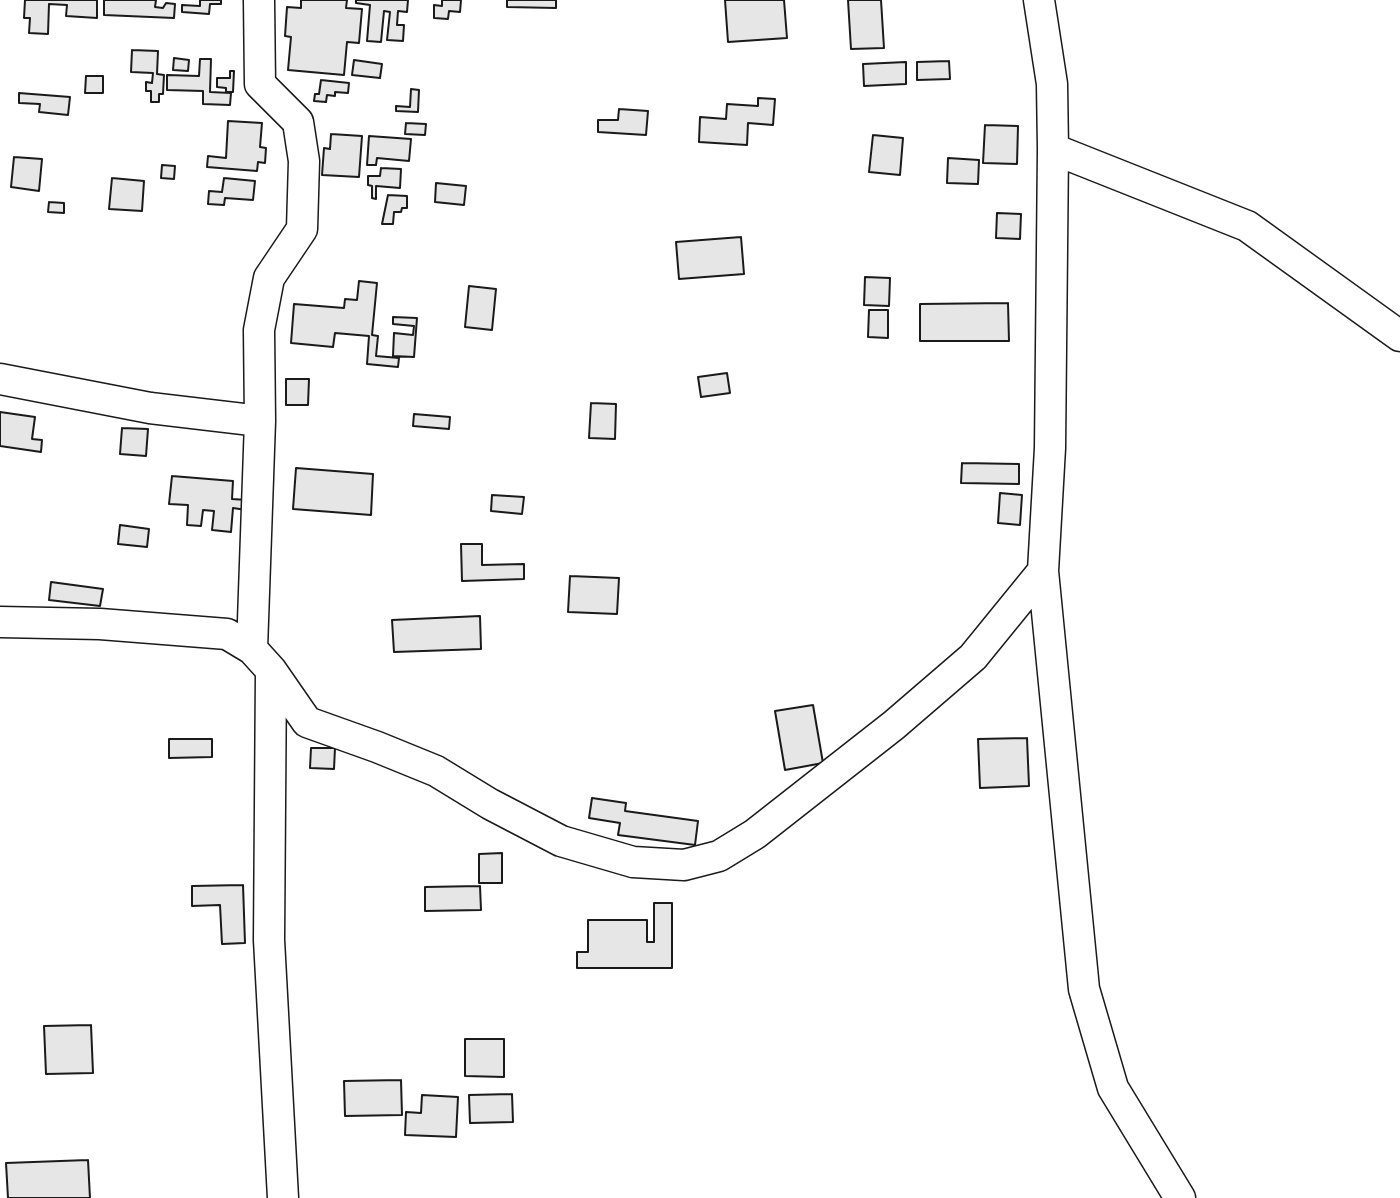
<!DOCTYPE html>
<style>
body{margin:0}
canvas{display:block;background:#fff}
</style>
<canvas width="1400" height="1198"></canvas>
<script>
const c = document.querySelector('canvas').getContext('2d');
c.lineJoin = 'round';
function paint(path, color) { c.fillStyle = color; c.fill(path, 'evenodd'); }
const toPath = rows => new Path2D(rows.map(r => 'M' + r).join(''));
function strokePath(path, color, width, dash) { c.strokeStyle = color; c.lineWidth = width; c.lineCap = dash ? 'butt' : 'round'; c.setLineDash(dash || []); c.stroke(path); }
const building = toPath([
 [25,0,97,0,97,18,66,16,67,5,49,4,48,34,29,33,30,18,24,18,25,0],
 [104,0,156,0,155,7,163,8,166,3,175,4,174,18,104,15,104,0],
 [200,0,221,0,221,4,210,4,209,14,182,12,182,5,200,6,200,0],
 [301,0,347,0,346,8,362,9,359,43,347,42,344,75,288,70,291,37,285,36,287,7,301,8,301,0],
 [356,0,408,0,407,12,398,11,397,25,404,25,403,41,387,40,390,12,384,11,381,42,367,41,370,5,356,3,356,0],
 [442,0,461,0,460,12,449,11,448,19,434,18,434,5,442,6,442,0],
 [507,0,556,0,556,8,507,7,507,0],
 [725,0,784,0,787,38,728,42,725,0],
 [848,0,881,0,884,48,851,49,848,0],
 [132,50,158,51,157,74,164,75,163,94,159,94,159,102,151,102,151,91,146,91,146,82,152,83,153,73,131,72,132,50],
 [174,58,189,60,188,71,173,70,174,58],
 [200,59,211,59,210,92,231,93,230,105,203,104,203,91,167,90,167,75,199,76,200,59],
 [354,60,382,64,380,78,352,75,354,60],
 [949,61,950,79,917,80,917,62,949,61],
 [906,62,906,84,864,86,863,64,906,62],
 [230,71,234,71,233,92,226,92,226,88,217,87,217,78,230,78,230,71],
 [86,76,103,76,103,93,85,93,86,76],
 [321,80,349,83,348,93,335,92,335,96,327,95,326,102,314,101,315,94,319,94,321,80],
 [411,89,419,90,418,112,396,111,396,106,410,107,411,89],
 [19,93,70,97,68,115,39,112,40,104,19,103,19,93],
 [758,98,775,99,773,125,748,123,747,145,699,142,700,117,726,119,727,104,758,106,758,98],
 [619,109,648,111,646,135,598,132,598,120,618,120,619,109],
 [228,121,262,123,260,147,266,148,265,163,258,162,257,171,207,167,208,156,226,158,228,121],
 [406,123,426,124,425,135,405,134,406,123],
 [985,125,1018,126,1017,164,983,163,985,125],
 [331,134,362,136,359,177,322,175,324,148,330,149,331,134],
 [873,135,903,138,900,175,869,172,873,135],
 [369,136,411,139,409,161,377,158,376,165,367,165,369,136],
 [14,157,42,159,39,191,11,187,14,157],
 [948,158,979,160,978,184,947,183,948,158],
 [162,165,175,166,174,179,161,178,162,165],
 [381,168,401,169,400,188,376,186,376,199,372,198,372,186,368,185,368,176,380,176,381,168],
 [112,178,144,181,142,211,109,209,112,178],
 [224,178,255,181,253,200,225,198,224,205,208,204,209,191,222,192,224,178],
 [436,183,466,186,464,205,435,202,436,183],
 [388,195,407,196,407,208,402,208,401,212,394,212,393,224,382,224,388,195],
 [49,202,64,203,64,213,48,212,49,202],
 [997,213,1021,214,1020,239,996,238,997,213],
 [741,237,744,274,679,279,676,242,741,237],
 [865,277,890,278,889,306,864,305,865,277],
 [359,281,377,283,372,335,378,336,376,356,399,358,398,367,367,364,369,336,335,333,333,347,291,343,294,304,344,308,345,299,357,300,359,281],
 [469,286,496,289,492,330,465,327,469,286],
 [1008,303,1009,341,920,341,920,304,1008,303],
 [869,310,888,310,888,338,868,337,869,310],
 [393,317,417,318,414,357,393,356,394,333,413,335,414,326,393,324,393,317],
 [727,373,730,393,701,397,698,377,727,373],
 [286,379,309,379,308,405,286,405,286,379],
 [591,403,616,404,615,439,589,438,591,403],
 [0,412,35,417,32,439,42,440,41,452,0,446,0,412],
 [414,414,450,417,449,429,413,426,414,414],
 [122,428,148,429,146,456,120,454,122,428],
 [962,463,1019,464,1019,484,961,483,962,463],
 [296,468,373,474,371,515,293,509,296,468],
 [172,476,233,481,232,499,247,500,246,510,233,508,231,532,212,530,214,511,203,510,201,526,187,525,188,505,169,504,172,476],
 [1000,493,1022,495,1020,525,998,523,1000,493],
 [492,495,524,497,522,514,491,511,492,495],
 [120,525,149,529,147,547,118,544,120,525],
 [461,544,482,544,482,565,524,564,524,579,462,581,461,544],
 [570,576,619,578,617,614,568,612,570,576],
 [51,582,103,589,100,606,49,600,51,582],
 [480,616,481,649,394,652,392,620,480,616],
 [813,705,823,763,785,770,775,711,813,705],
 [1027,738,1029,786,980,788,978,739,1027,738],
 [169,739,212,739,212,757,169,758,169,739],
 [311,748,335,748,334,769,310,768,311,748],
 [592,798,626,803,625,811,698,821,695,845,618,835,620,823,589,818,592,798],
 [502,853,502,883,479,883,479,854,502,853],
 [243,885,245,943,222,944,220,905,192,906,192,886,243,885],
 [480,886,481,910,425,911,425,887,480,886],
 [654,903,672,903,672,968,577,968,577,952,588,952,588,920,647,920,647,942,654,942,654,903],
 [91,1025,93,1073,46,1074,44,1026,91,1025],
 [465,1039,504,1039,504,1077,465,1076,465,1039],
 [401,1080,402,1115,345,1116,344,1081,401,1080],
 [512,1094,513,1122,470,1123,469,1095,512,1094],
 [422,1095,458,1097,456,1137,405,1135,406,1112,421,1113,422,1095],
 [88,1160,90,1198,8,1198,6,1163,88,1160]
]);
const minor = toPath([
 [259,0,260,84,298,122,304,161,302,229,269,278,259,330,260,421],
 [1039,0,1052,84,1053,149,1050,448,1043,571,1084,989,1113,1088,1180,1198],
 [1053,149,1247,226,1400,336],
 [0,379,150,408,260,421,252,649],
 [0,622,100,624,227,634,252,649,271,670,307,722,377,747,436,771,490,804,561,841,633,862,684,865,719,856,755,834,894,725,973,657,1043,571],
 [271,670,269,940,283,1198]
]);
paint(building, '#e6e6e6');
strokePath(building, '#1a1a1a', 2);
strokePath(minor, '#1a1a1a', 33);
strokePath(minor, '#fff', 30);
</script>
